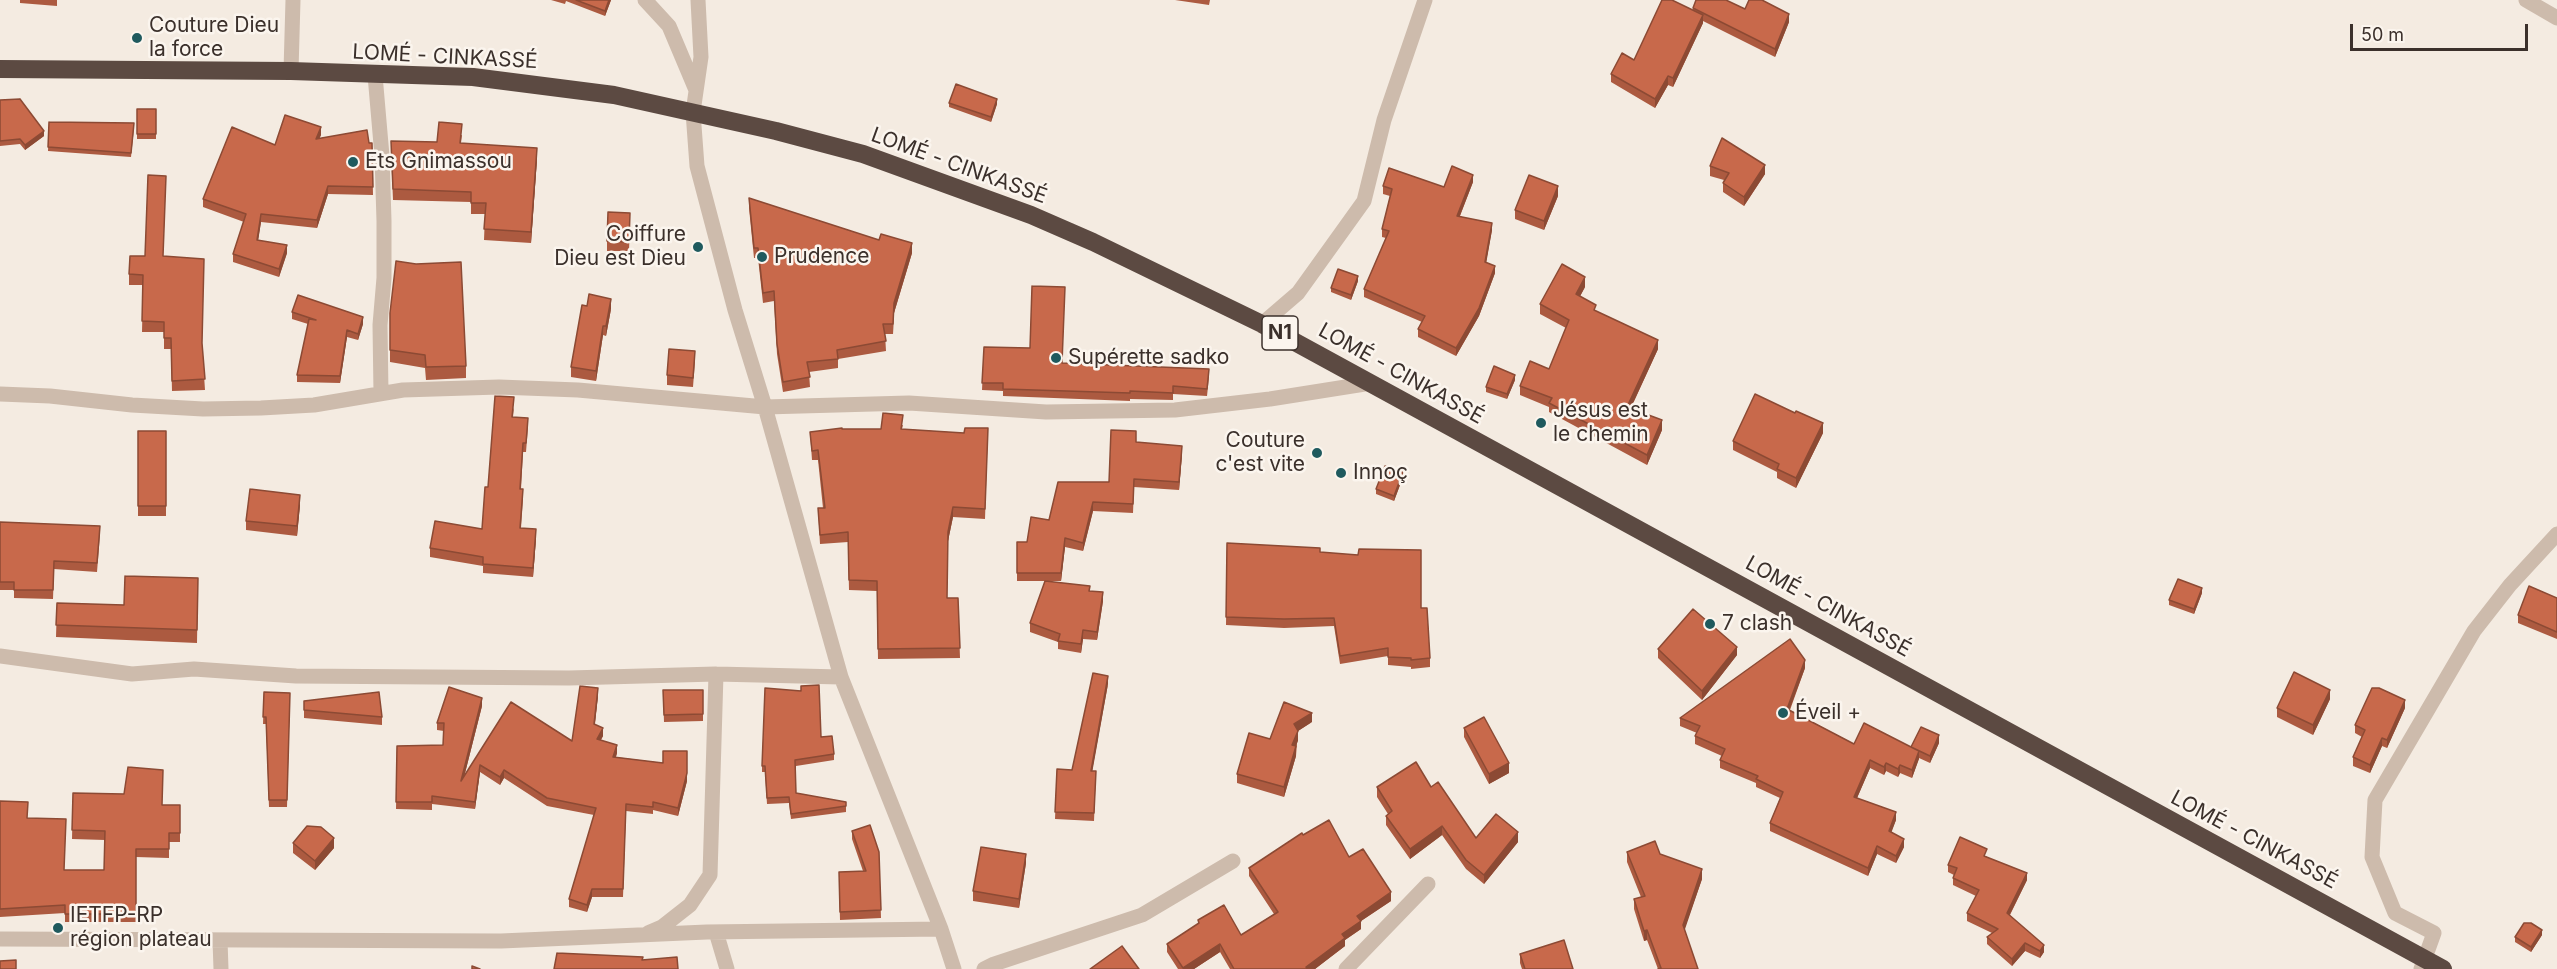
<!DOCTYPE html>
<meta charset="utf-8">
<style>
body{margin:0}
#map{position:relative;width:2557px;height:969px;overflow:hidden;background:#f4ebe1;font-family:Inter,sans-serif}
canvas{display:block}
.scale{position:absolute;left:2350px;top:24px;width:178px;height:27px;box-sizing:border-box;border:3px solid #3b302b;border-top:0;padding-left:8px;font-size:18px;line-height:21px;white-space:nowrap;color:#3b302b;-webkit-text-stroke:4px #fbf5ee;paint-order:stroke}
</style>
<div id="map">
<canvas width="2557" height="969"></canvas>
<div class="scale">50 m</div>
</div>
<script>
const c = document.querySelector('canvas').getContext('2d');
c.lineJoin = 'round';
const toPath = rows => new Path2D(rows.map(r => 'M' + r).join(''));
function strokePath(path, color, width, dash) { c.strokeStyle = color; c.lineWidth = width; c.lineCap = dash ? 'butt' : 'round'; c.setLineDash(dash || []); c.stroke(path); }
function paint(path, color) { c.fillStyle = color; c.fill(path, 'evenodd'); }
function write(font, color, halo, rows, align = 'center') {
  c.font = font + ' Inter,sans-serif'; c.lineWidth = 5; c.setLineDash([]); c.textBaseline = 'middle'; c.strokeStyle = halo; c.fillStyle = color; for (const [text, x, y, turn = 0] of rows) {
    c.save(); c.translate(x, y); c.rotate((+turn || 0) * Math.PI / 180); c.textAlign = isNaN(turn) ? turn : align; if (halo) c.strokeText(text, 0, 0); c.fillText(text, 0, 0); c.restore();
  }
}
const minor = toPath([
 [645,0,669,26,696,90],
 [698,0,701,57,693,112,697,166,735,310,765,407,841,677,941,929,954,969],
 [2526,0,2557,18],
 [291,71,293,0],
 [375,75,382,156,384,221,384,278,380,325,381,393],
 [1262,324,1298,293,1364,201,1384,120,1425,0],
 [0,394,50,396,132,405,203,409,261,408,314,405,403,390,499,387,578,390,765,407,909,403,1046,412,1175,410,1270,399,1371,383],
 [0,656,132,674,194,669,296,676,569,678,716,674,841,677],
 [716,932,727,969],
 [648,933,662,927,690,905,710,875,716,674],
 [0,939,501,941,707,932,941,929],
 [220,940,221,969],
 [984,969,994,964,1142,915,1233,861],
 [1346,969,1428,884],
 [2421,969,2434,933,2395,913,2372,857,2375,800,2474,631,2510,585,2557,534]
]);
const highway = toPath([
 [0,69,291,71,473,77,614,95,776,131,863,154,1031,215,1093,242,1262,324,2443,969]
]);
const wall = toPath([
 [20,0,57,0,57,6,20,3],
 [551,0,611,0,605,16,566,1,565,4],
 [1175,0,1210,0,1209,5],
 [1693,8,1745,9,1789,22,1775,57,1703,21,1703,23,1673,87,1668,85,1655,108,1611,82,1611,74,1634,60,1693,10],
 [0,100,44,136,25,150,20,144,0,146],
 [949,103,997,104,991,122,949,107],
 [137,109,156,109,156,139,137,139],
 [49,122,134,128,131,157,48,151],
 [321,135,319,138,372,143,373,195,328,194,317,228,261,222,258,240,287,253,279,277,233,262,233,254,244,222,203,207,203,199,275,145],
 [462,135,461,143,537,159,531,243,484,240,485,214,471,214,471,202,393,200,391,152,437,142],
 [1710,166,1765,174,1744,206,1723,192,1723,183,1724,180,1710,176],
 [1473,182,1460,216,1492,230,1486,262,1495,273,1479,316,1456,356,1418,337,1418,329,1422,322,1364,297,1364,289,1386,238,1382,237,1382,229,1390,196,1383,194,1383,186,1444,187],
 [1558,196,1544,230,1515,219,1515,210],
 [749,198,912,253,894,313,893,334,885,334,886,351,838,359,838,368,809,372,810,387,783,392,777,354,774,301,763,303,758,258,754,258,749,208],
 [630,222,629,251,607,251,607,241],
 [164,256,202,345,205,390,172,391,171,349,164,349,164,332,142,332,143,285,129,285,129,274],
 [1358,281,1351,300,1331,292,1331,288],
 [1585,287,1580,296,1596,311,1658,349,1631,408,1662,430,1647,465,1549,412,1549,407,1520,395,1520,386,1549,369,1566,328,1540,314,1540,304],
 [611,309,606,336,603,335,596,381,571,377,571,367],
 [292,312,363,324,358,340,347,337,340,383,297,382,297,375,308,324,292,319],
 [390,313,466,366,466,378,426,380,425,368,390,362],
 [984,347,1062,363,1209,377,1207,396,1173,394,1173,400,1130,399,1130,401,1003,396,1003,391,982,390],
 [695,361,693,387,667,385,667,375],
 [1515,380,1507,399,1486,392,1486,387],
 [514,407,513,417,528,427,526,452,523,452,521,489,523,499,521,528,536,538,533,577,483,573,483,566,430,557,430,548,482,529,488,487],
 [903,425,902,429,964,433,988,428,985,519,953,517,948,541,947,598,958,598,960,658,878,659,877,591,849,590,848,542,820,544,818,508,823,508,818,460,812,460,810,432,842,429,881,429],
 [138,431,166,431,166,516,138,516],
 [1823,433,1796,488,1777,478,1777,472,1733,450,1733,441],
 [1136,442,1182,454,1179,490,1134,487,1133,513,1093,511,1083,551,1065,547,1061,581,1049,581,1090,591,1103,601,1097,640,1083,639,1081,653,1058,649,1058,642,1030,632,1030,623,1045,581,1017,581,1017,542,1027,542,1109,482],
 [1403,477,1394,501,1376,494,1376,489],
 [300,505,297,536,246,530,246,521],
 [0,522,100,534,97,572,54,569,53,599,14,598,14,590,0,590],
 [1227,543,1320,552,1421,608,1430,658,1430,667,1411,669,1411,667,1388,665,1388,656,1340,664,1334,626,1284,628,1226,625],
 [198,578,197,643,56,637,57,603,124,605],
 [2202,593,2194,614,2169,605,2169,600],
 [2557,598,2557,639,2518,623,2518,615],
 [1658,649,1737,655,1702,700,1658,658],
 [1805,668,1790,710,1854,744,1911,747,1939,743,1930,763,1919,758,1912,778,1900,773,1898,777,1886,771,1884,775,1870,768,1857,798,1896,820,1891,832,1904,847,1896,863,1877,854,1868,876,1770,831,1770,823,1780,798,1756,787,1756,783,1720,768,1720,760,1722,756,1695,744,1695,736,1697,733,1680,726,1680,718],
 [1108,684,1092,771,1096,771,1094,821,1055,819,1057,769,1072,770],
 [663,690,703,690,703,721,664,722],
 [264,692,290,693,287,807,269,807,266,724,263,724],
 [598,696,595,724,603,736,601,740,617,753,616,757,663,763,687,751,687,781,678,816,653,810,653,814,626,811,623,897,592,897,587,912,569,907,569,899,594,815,547,806,504,778,500,785,480,772,475,809,432,804,432,810,396,809,397,746,443,745,444,731,437,730,437,723,482,706,464,777,511,702,572,741],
 [2330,699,2313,735,2277,717,2277,708],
 [304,701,382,717,382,725,304,718],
 [2405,708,2387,748,2382,746,2370,773,2353,766,2353,757,2362,737,2355,733,2355,725],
 [1312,722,1298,731,1296,756,1284,797,1237,783,1237,774,1270,739],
 [1464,728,1509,773,1489,784,1464,737],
 [821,737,834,754,834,760,796,766,796,793,846,802,846,812,791,819,789,803,767,804,765,772,762,772,762,766],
 [1377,787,1431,787,1476,838,1518,842,1484,884,1466,869,1442,835,1410,859,1386,825,1386,816,1388,814,1377,797],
 [73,793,162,805,180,805,180,842,169,842,169,858,136,857,136,922,65,922,65,913,0,917,0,801,27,818,64,870,104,870,105,840,72,839],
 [852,831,879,852,881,918,840,920,839,880,863,871,852,839],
 [1303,835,1349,857,1391,901,1361,921,1361,929,1345,940,1345,946,1315,969,1230,969,1220,952,1194,969,1178,969,1167,952,1167,944,1198,924,1198,920,1241,935,1274,914,1249,876,1249,868],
 [293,843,334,848,315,870,293,853],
 [1627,852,1660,854,1702,879,1684,930,1698,969,1658,969,1647,940,1644,941,1634,909,1634,899,1641,897,1627,862],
 [1987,856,1986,857,2027,880,2010,915,2044,952,2040,958,2025,951,2012,966,1987,944,1987,937,1992,933,1967,921,1967,913,1976,896,1953,885,1953,878,1954,875,1948,872,1948,865],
 [1026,863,1019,908,973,901,973,891],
 [2542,935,2531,952,2515,942,2515,937],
 [1520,954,1573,969,1522,969,1520,963]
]);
const shadedWall = toPath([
 [609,0,611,0,605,16,605,11],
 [1789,14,1789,22,1775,57,1775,49],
 [1703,15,1703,23,1673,87,1673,78],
 [1668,76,1668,85,1655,108,1655,99],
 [997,99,997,104,991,122,991,117],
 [321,127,321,135,316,147,316,139],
 [44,131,44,136,25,150,25,145],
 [537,148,537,159,531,243,531,232],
 [1765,165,1765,174,1744,206,1744,197],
 [1473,175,1473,182,1457,223,1457,216],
 [328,186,328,194,317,228,317,220],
 [1558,186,1558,196,1544,230,1544,221],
 [261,214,261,222,257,248,257,240],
 [1492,223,1492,230,1485,270,1485,262],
 [912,243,912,253,894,313,893,334,894,303],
 [287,245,287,253,279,277,279,269],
 [1495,266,1495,273,1479,316,1456,356,1456,348],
 [1358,276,1358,281,1351,300,1351,295],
 [1585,277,1585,287,1576,304,1576,294],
 [611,299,611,309,606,336,606,326],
 [363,317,363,324,358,340,358,334],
 [603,326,603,335,596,381,596,371],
 [347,330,347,337,340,383,340,376],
 [1658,340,1658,349,1627,416,1627,407],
 [1515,375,1515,380,1507,399,1507,394],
 [1662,420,1662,430,1647,465,1647,455],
 [1823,423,1823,433,1796,488,1796,478],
 [1182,446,1182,454,1179,490,1179,482],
 [1403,472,1403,477,1394,501,1394,496],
 [300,495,300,505,297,536,297,526],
 [1093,502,1093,511,1083,551,1083,543],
 [953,507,953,517,948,541,948,532],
 [536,529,536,538,533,577,533,568],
 [1065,538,1065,547,1061,581,1061,573],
 [2202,588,2202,593,2194,614,2194,609],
 [1103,592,1103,601,1097,640,1097,632],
 [1083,630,1083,639,1081,653,1081,644],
 [1737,647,1737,655,1702,700,1702,691],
 [1805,660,1805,668,1787,716,1787,709],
 [1108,676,1108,684,1091,779,1091,771],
 [598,688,598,696,594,731,594,724],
 [2330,690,2330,699,2313,735,2313,725],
 [482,698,482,706,461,789,461,781],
 [2405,700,2405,708,2387,748,2387,740],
 [1312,713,1312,722,1298,731,1298,741,1292,755,1294,724],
 [603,728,603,736,597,746,597,739],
 [1939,735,1939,743,1930,763,1930,756],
 [2382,738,2382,746,2370,773,2370,765],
 [617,745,617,753,613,765,613,757],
 [1296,746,1296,756,1284,797,1284,787],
 [1919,751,1919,759,1912,778,1912,770],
 [1870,760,1870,768,1854,805,1854,797],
 [1509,763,1509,773,1489,784,1489,774],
 [1886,763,1886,771,1884,775,1884,767],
 [480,765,480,772,475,809,475,802],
 [1900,765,1900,773,1898,777,1898,769],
 [504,770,504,778,500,785,500,777],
 [687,773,687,781,678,816,678,808],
 [1896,812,1896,820,1889,839,1889,831],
 [1442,826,1442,835,1410,859,1410,849],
 [1518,832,1518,842,1484,884,1484,875],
 [334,838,334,848,315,870,315,861],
 [1904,839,1904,847,1896,863,1896,856],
 [1877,846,1877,854,1868,876,1868,868],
 [1026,854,1026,863,1019,908,1019,899],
 [1702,869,1702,879,1683,935,1683,925],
 [2027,873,2027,880,2007,920,2007,913],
 [592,889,592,897,587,912,587,905],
 [1391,892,1391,901,1361,921,1361,929,1345,940,1345,946,1315,969,1306,969,1306,967,1342,934,1357,916],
 [1647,930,1647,940,1644,941,1644,931],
 [2542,930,2542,935,2531,952,2531,947],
 [2025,943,2025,951,2012,966,2012,959],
 [1220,944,1220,952,1194,969,1183,969,1183,968],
 [2044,945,2044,952,2040,958,2040,951]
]);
const building = toPath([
 [576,0,609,0,605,11,576,0],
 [1662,0,1672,0,1703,15,1673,78,1668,76,1655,99,1611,74,1622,53,1634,60,1662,0],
 [1696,0,1726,0,1745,9,1749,0,1762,0,1789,14,1775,49,1693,8,1696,0],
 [956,84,997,99,991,117,949,103,956,84],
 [20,99,44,131,25,145,20,139,0,141,0,100,20,99],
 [137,109,156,109,156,134,137,134,137,109],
 [285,115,321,127,316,139,367,130,369,143,372,143,373,187,328,186,317,220,261,214,257,240,287,245,279,269,233,254,246,214,203,199,232,127,275,145,285,115],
 [49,122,134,123,131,153,48,147,49,122],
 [439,122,462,124,460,143,537,148,531,232,484,229,486,203,471,203,471,192,393,189,391,141,437,142,439,122],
 [1722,138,1765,165,1744,197,1723,183,1729,173,1710,166,1722,138],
 [1452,166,1473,175,1457,216,1492,223,1485,262,1495,266,1479,308,1456,348,1418,329,1425,316,1364,289,1389,231,1382,229,1392,189,1383,186,1389,168,1444,187,1452,166],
 [148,175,166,176,163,256,204,259,202,343,205,379,172,381,171,338,164,338,164,322,142,321,143,275,129,274,130,256,145,256,148,175],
 [1529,175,1558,186,1544,221,1515,210,1529,175],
 [749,198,879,240,881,234,912,243,894,303,893,324,883,324,886,341,837,350,838,359,807,362,810,377,783,382,777,344,774,291,763,293,758,248,754,248,749,198],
 [608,212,630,213,629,242,607,241,608,212],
 [396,261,416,264,461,262,466,366,426,367,425,355,390,350,390,313,396,261],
 [1562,264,1585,277,1576,294,1596,305,1594,310,1658,340,1627,407,1662,420,1647,455,1549,403,1552,398,1520,386,1530,361,1549,369,1569,320,1540,304,1562,264],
 [1338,269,1358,276,1351,295,1331,288,1338,269],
 [1032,286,1065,287,1062,363,1209,369,1207,389,1173,386,1173,393,1130,391,1130,393,1003,389,1003,383,982,383,984,347,1030,348,1032,286],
 [589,294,611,299,606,326,603,326,596,371,571,367,582,305,587,306,589,294],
 [298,295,363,317,358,334,347,330,340,376,297,375,309,319,316,320,292,312,298,295],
 [669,349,695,351,693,378,667,375,669,349],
 [1494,366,1515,375,1507,394,1486,387,1494,366],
 [1755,394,1795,413,1796,411,1823,423,1796,478,1777,469,1779,464,1733,441,1755,394],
 [495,396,514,397,512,417,528,418,526,443,523,443,520,489,523,489,520,528,536,529,533,568,483,564,483,557,430,548,435,521,482,529,485,487,488,487,495,396],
 [883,413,903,415,901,429,964,433,965,428,988,428,985,509,953,507,948,532,947,598,958,598,960,648,878,649,877,581,849,580,848,532,820,535,818,508,825,508,818,450,812,451,810,432,842,428,842,429,881,429,883,413],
 [1111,430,1136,431,1136,442,1182,446,1179,482,1134,479,1133,504,1093,502,1083,543,1065,538,1061,573,1017,573,1017,542,1027,542,1031,517,1049,520,1058,482,1109,482,1111,430],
 [138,431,166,431,166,506,138,506,138,431],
 [1385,466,1403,472,1394,496,1376,489,1385,466],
 [250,489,300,495,297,526,246,521,250,489],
 [0,522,100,526,97,563,54,561,53,590,14,590,14,582,0,582,0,522],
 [1227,543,1320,548,1320,552,1358,555,1359,549,1421,550,1421,608,1427,608,1430,658,1411,660,1411,658,1388,657,1388,648,1340,656,1334,618,1284,619,1226,617,1227,543],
 [125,576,198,578,197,630,56,625,57,603,124,605,125,576],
 [2178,579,2202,588,2194,609,2169,600,2178,579],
 [1045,581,1090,586,1089,591,1103,592,1097,632,1083,630,1081,644,1058,641,1060,634,1030,623,1045,581],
 [2529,586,2557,598,2557,632,2518,615,2529,586],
 [1693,609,1737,647,1702,691,1658,649,1693,609],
 [1790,639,1805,660,1787,709,1854,744,1864,723,1911,747,1921,727,1939,735,1930,756,1911,747,1919,751,1912,770,1900,765,1898,769,1886,763,1884,767,1870,760,1854,797,1896,812,1889,831,1904,839,1896,856,1877,846,1868,868,1770,823,1783,792,1756,779,1758,776,1720,760,1725,749,1695,736,1700,726,1680,718,1790,639],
 [2294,672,2330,690,2313,725,2277,708,2294,672],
 [1093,673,1108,676,1091,771,1096,771,1094,813,1055,812,1057,769,1072,770,1093,673],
 [819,685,821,737,832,736,834,754,795,760,796,793,846,802,846,806,791,814,789,797,767,798,765,766,762,766,765,688,801,691,801,686,819,685],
 [580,686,598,688,594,724,603,728,597,739,617,745,613,757,663,763,663,751,687,751,687,773,678,808,653,802,653,807,626,804,623,889,592,889,587,905,569,899,596,808,547,798,504,770,500,777,480,765,475,802,432,796,432,802,396,802,397,746,443,745,444,723,437,723,449,687,482,698,461,781,511,702,572,741,580,686],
 [2372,688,2379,688,2405,700,2387,740,2382,738,2370,765,2353,757,2365,730,2355,725,2372,688],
 [663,690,703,690,703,714,664,715,663,690],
 [264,692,290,693,287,800,269,800,266,717,263,717,264,692],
 [379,692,382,717,304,710,304,701,379,692],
 [1284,702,1312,713,1294,724,1298,731,1292,745,1296,746,1284,787,1237,774,1249,733,1270,739,1284,702],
 [1484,717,1509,763,1489,774,1464,728,1484,717],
 [1416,762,1431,787,1438,782,1476,838,1496,814,1518,832,1484,875,1466,860,1442,826,1410,849,1386,816,1392,811,1377,787,1416,762],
 [128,767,163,770,162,805,180,805,180,833,169,833,169,849,136,849,136,914,65,914,65,905,0,909,0,801,28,802,27,818,66,819,64,870,104,870,105,831,72,830,73,793,124,794,128,767],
 [1329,820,1349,857,1363,849,1391,892,1357,916,1361,921,1342,934,1345,938,1306,967,1307,969,1234,969,1220,944,1183,968,1167,944,1199,923,1198,920,1224,905,1241,935,1278,912,1249,868,1302,833,1303,835,1329,820],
 [870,825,879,852,881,910,840,912,839,872,866,871,852,831,870,825],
 [307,826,321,827,334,838,315,861,293,843,307,826],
 [1960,837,1987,849,1984,856,2027,873,2007,913,2044,945,2040,951,2025,943,2012,959,1987,937,1998,929,1967,913,1979,890,1953,878,1957,868,1948,865,1960,837],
 [1655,841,1660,854,1702,869,1683,925,1698,969,1658,969,1661,968,1647,930,1644,931,1634,899,1645,896,1627,852,1655,841],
 [981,847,1026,854,1019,899,973,891,981,847],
 [2524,923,2531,923,2542,930,2531,947,2515,937,2524,923],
 [1564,940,1573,969,1525,969,1520,954,1564,940],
 [1122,946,1139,969,1090,969,1122,946],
 [557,953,643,957,642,960,677,957,678,969,554,969,557,953],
 [16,960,16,969,0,969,0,961,16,960],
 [472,966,480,969,472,969,472,966]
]);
const markers = [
 [137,38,6,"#1f5a5e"],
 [353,162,6,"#1f5a5e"],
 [698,247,6,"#1f5a5e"],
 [762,257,6,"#1f5a5e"],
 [1056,358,6,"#1f5a5e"],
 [1541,423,6,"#1f5a5e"],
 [1317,453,6,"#1f5a5e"],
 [1341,473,6,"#1f5a5e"],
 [1710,624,6,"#1f5a5e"],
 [1783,713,6,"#1f5a5e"],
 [58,928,6,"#1f5a5e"]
];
const shields = [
 [1280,333,36]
];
const shieldNames = [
 ["N1",1280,333]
];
const poiNames = [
 ["Couture Dieu",149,26],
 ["la force",149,50],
 ["Ets Gnimassou",365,162],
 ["Coiffure",686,235,"right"],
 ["Dieu est Dieu",686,259,"right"],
 ["Prudence",774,257],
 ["Supérette sadko",1068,358],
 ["Jésus est",1553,411],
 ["le chemin",1553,435],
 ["Couture",1305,441,"right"],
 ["c'est vite",1305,465,"right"],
 ["Innoç",1353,473],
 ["7 clash",1722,624],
 ["Éveil +",1795,713],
 ["IETFP-RP",70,916],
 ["région plateau",70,940]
];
const streetNames = [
 ["LOMÉ - CINKASSÉ",445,57,3],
 ["LOMÉ - CINKASSÉ",959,166,20],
 ["LOMÉ - CINKASSÉ",1401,374,29],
 ["LOMÉ - CINKASSÉ",1828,607,29],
 ["LOMÉ - CINKASSÉ",2254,840,28]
];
strokePath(minor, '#cdbbac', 15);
strokePath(highway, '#5c4a42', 18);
paint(wall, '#ac5a40');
paint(shadedWall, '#8c4a34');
paint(building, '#c8694b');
strokePath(building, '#8c4a34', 1.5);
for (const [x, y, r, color] of markers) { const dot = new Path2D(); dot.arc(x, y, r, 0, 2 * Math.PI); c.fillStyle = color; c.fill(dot); strokePath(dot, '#fbf5ee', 2); }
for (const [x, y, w] of shields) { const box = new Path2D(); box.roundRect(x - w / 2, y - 17, w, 34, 4.5); c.fillStyle = '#fbf5ee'; c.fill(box); strokePath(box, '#3b302b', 1.5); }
write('bold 20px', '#3b302b', null, shieldNames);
write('21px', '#3b302b', '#fbf5ee', poiNames, 'left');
write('21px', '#3b302b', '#fbf5ee', streetNames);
</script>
